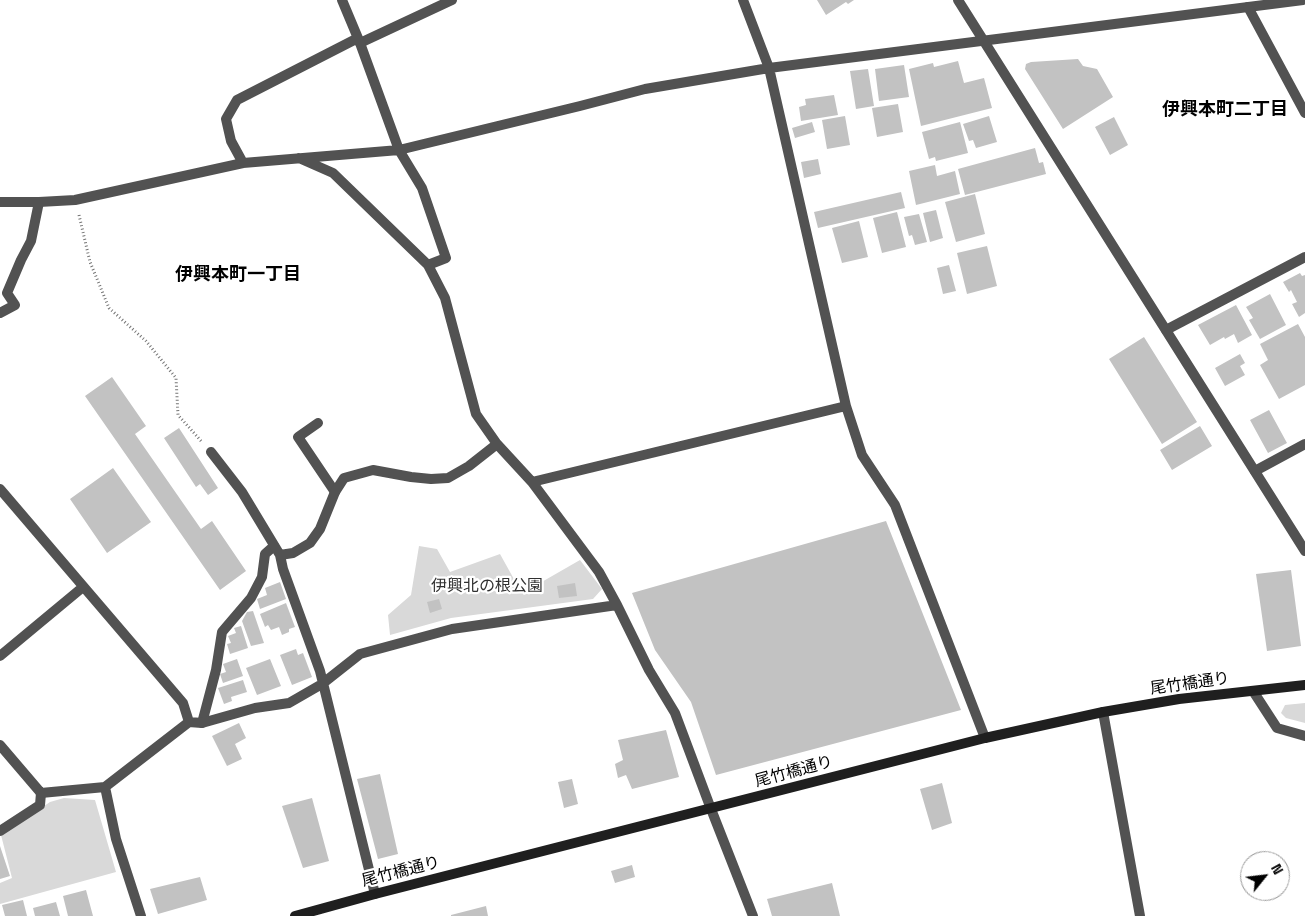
<!DOCTYPE html>
<meta charset="utf-8">
<style>
body{margin:0}
#map{position:relative;width:1305px;height:916px;overflow:hidden;background:#fff;font-family:"Space Grotesk",sans-serif}
canvas{display:block}
.north{position:absolute;left:1240px;top:851px;width:50px;height:50px;box-sizing:border-box;background:#fff;border:1px solid #999;border-radius:50%;rotate:61deg;font-size:14px;font-weight:700;line-height:20px;text-align:center;color:#000}
.north::after{content:'';display:block;margin:auto;width:18px;height:22px;background:#000;clip-path:polygon(50% 0,100% 100%,50% 72%,0 100%)}
</style>
<div id="map">
<canvas width="1305" height="916"></canvas>
<div class="north">N</div>
</div>
<script>
const c = document.querySelector('canvas').getContext('2d');
c.lineJoin = 'round';
function paint(path, color) { c.fillStyle = color; c.fill(path, 'evenodd'); }
const toPath = rows => new Path2D(rows.map(r => 'M' + r).join(''));
function strokePath(path, color, width, dash) { c.strokeStyle = color; c.lineWidth = width; c.lineCap = dash ? 'butt' : 'round'; c.setLineDash(dash || []); c.stroke(path); }
function write(font, color, halo, rows, align = 'center') {
  c.font = font + ' "Space Grotesk","Noto Sans JP",sans-serif'; c.lineWidth = 4.5; c.setLineDash([]); c.textBaseline = 'middle'; c.strokeStyle = halo; c.fillStyle = color; for (const [text, x, y, turn = 0] of rows) {
    c.save(); c.translate(x, y); c.rotate((+turn || 0) * Math.PI / 180); c.textAlign = isNaN(turn) ? turn : align; if (halo) c.strokeText(text, 0, 0); c.fillText(text, 0, 0); c.restore();
  }
}
const green = toPath([
 [419,546,437,549,450,572,500,554,515,581,533,587,580,560,602,589,593,599,451,618,390,635,388,615,411,595],
 [1305,703,1305,723,1286,718,1281,713,1285,705],
 [64,798,95,800,116,872,0,904,0,883,12,878,1,835,50,802]
]);
const building = toPath([
 [817,0,854,0,848,4,846,2,826,15],
 [1078,59,1083,66,1097,69,1113,97,1063,129,1025,69,1026,64,1031,62],
 [958,61,964,83,984,78,992,108,921,126,909,69,933,63,934,67],
 [904,65,909,97,879,101,875,69],
 [868,69,874,106,856,109,850,71],
 [834,95,838,115,801,121,799,107,806,105,805,99],
 [898,104,903,132,877,137,872,108],
 [845,116,850,145,827,149,822,120],
 [989,116,997,142,976,148,973,140,969,141,963,124],
 [1114,117,1128,145,1110,155,1095,127],
 [812,122,815,132,795,138,792,128],
 [960,122,968,153,936,161,935,157,929,159,922,132],
 [1035,148,1039,163,1043,162,1046,174,965,195,958,169],
 [818,159,821,174,804,178,801,162],
 [935,165,937,176,955,171,960,194,916,205,909,171],
 [901,192,905,208,818,228,814,212],
 [975,194,985,234,956,242,945,202],
 [936,210,943,238,930,242,923,213],
 [897,212,906,247,882,253,873,218],
 [919,214,927,242,915,245,912,235,909,236,904,217],
 [859,221,868,257,842,263,832,228],
 [987,246,997,286,967,294,957,253],
 [949,265,956,291,943,294,937,268],
 [1300,273,1302,276,1305,275,1305,313,1299,317,1292,304,1297,302,1291,290,1289,292,1283,282],
 [1270,294,1286,325,1260,339,1249,320,1253,318,1246,307],
 [1236,305,1252,335,1238,343,1234,334,1225,339,1224,337,1210,345,1198,325],
 [1298,324,1305,337,1305,385,1279,399,1260,365,1268,360,1260,344],
 [1144,337,1197,422,1162,444,1109,359],
 [1240,354,1245,363,1240,366,1245,375,1225,386,1215,368],
 [112,377,146,426,135,434,201,529,212,521,246,571,220,590,85,396],
 [1269,410,1287,443,1268,453,1250,420],
 [1200,426,1212,446,1172,470,1160,450],
 [179,428,218,488,208,495,200,484,196,487,164,438],
 [113,468,151,522,107,553,70,499],
 [886,521,961,710,716,775,691,702,655,650,632,593],
 [1291,570,1301,646,1267,651,1256,574],
 [280,582,286,599,260,609,257,599,267,595,265,588],
 [575,583,577,596,559,598,557,586],
 [439,599,442,609,430,613,427,602],
 [286,603,295,627,289,629,289,632,282,635,279,627,271,630,268,625,265,627,260,614],
 [253,611,264,643,251,646,242,621,247,612],
 [241,626,248,648,230,654,227,644,231,643,228,636,236,633,234,628],
 [296,649,298,655,303,653,312,677,292,685,280,655],
 [237,659,243,676,223,683,220,674,226,672,223,664],
 [270,659,281,686,257,695,246,668],
 [243,680,247,692,231,697,232,701,224,704,218,688],
 [239,723,246,738,235,744,242,759,227,766,212,736],
 [666,730,679,777,632,789,626,775,618,778,615,764,623,760,618,740],
 [380,774,398,854,378,859,357,779],
 [572,779,578,804,564,808,558,782],
 [942,783,952,823,932,830,920,789],
 [312,798,329,861,303,868,282,806],
 [0,846,10,876,0,879],
 [632,865,635,877,615,883,611,871],
 [200,877,207,900,158,914,150,889],
 [832,883,840,916,772,916,767,899],
 [86,890,93,916,68,916,63,896],
 [23,900,27,916,5,916,2,905],
 [56,902,60,916,35,916,33,908],
 [486,906,488,916,451,916,451,915]
]);
const path = toPath([
 [79,215,90,262,109,308,146,341,176,378,178,415,202,442]
]);
const service = toPath([
 [360,43,452,0],
 [0,313,15,305,7,293,21,260,31,241,39,202],
 [1166,330,1305,257],
 [318,423,298,437,335,492],
 [1255,471,1305,444],
 [202,723,216,670,222,632,251,598,262,577,265,554,274,546],
 [0,831,40,805,41,793]
]);
const minor = toPath([
 [342,0,360,43,399,150,422,188,446,258,428,265,445,298,476,414,497,444,532,482,599,572,617,605,649,670,675,713,711,809,753,916],
 [743,0,769,68,846,406,862,455,895,505,985,738],
 [299,158,333,173,428,265],
 [243,163,231,141,226,119,237,100,358,38],
 [0,202,39,202,75,200,243,163,399,150,580,106,645,89,769,68,1303,0],
 [211,452,242,492,280,555,283,569,320,671,375,894],
 [532,482,846,406],
 [0,489,183,703,189,722],
 [280,555,293,553,310,543,320,529,335,492,344,478,373,470,411,477,431,479,448,478,469,466,497,444],
 [0,656,83,587],
 [1253,691,1277,728,1305,736],
 [1103,712,1140,916],
 [0,745,41,793,105,787,189,722,202,723,255,708,289,703,322,684,360,654,452,629,617,605],
 [105,787,116,839,141,916]
]);
const tertiary = toPath([
 [958,0,1305,551],
 [1248,7,1305,113]
]);
const secondary = toPath([
 [295,916,375,894,985,738,1103,712,1179,699,1305,685]
]);
const parkNames = [
 ["伊興北の根公園",487,587]
];
const streetNames = [
 ["尾竹橋通り",1190,684,-8],
 ["尾竹橋通り",794,772,-15],
 ["尾竹橋通り",401,872,-14]
];
const neighbourhoodNames = [
 ["伊興本町二丁目",1225,110],
 ["伊興本町一丁目",238,275]
];
paint(green, '#d9d9d9');
paint(building, '#c2c2c2');
strokePath(path, '#747474', 3, [1, 2.5]);
strokePath(service, '#525252', 10);
strokePath(minor, '#525252', 10);
strokePath(tertiary, '#525252', 10);
strokePath(secondary, '#1f1f1f', 10);
write('16px', '#303030', '#fff', parkNames);
write('16px', '#000', '#fff', streetNames);
write('bold 18px', '#000', '#fff', neighbourhoodNames);
</script>
